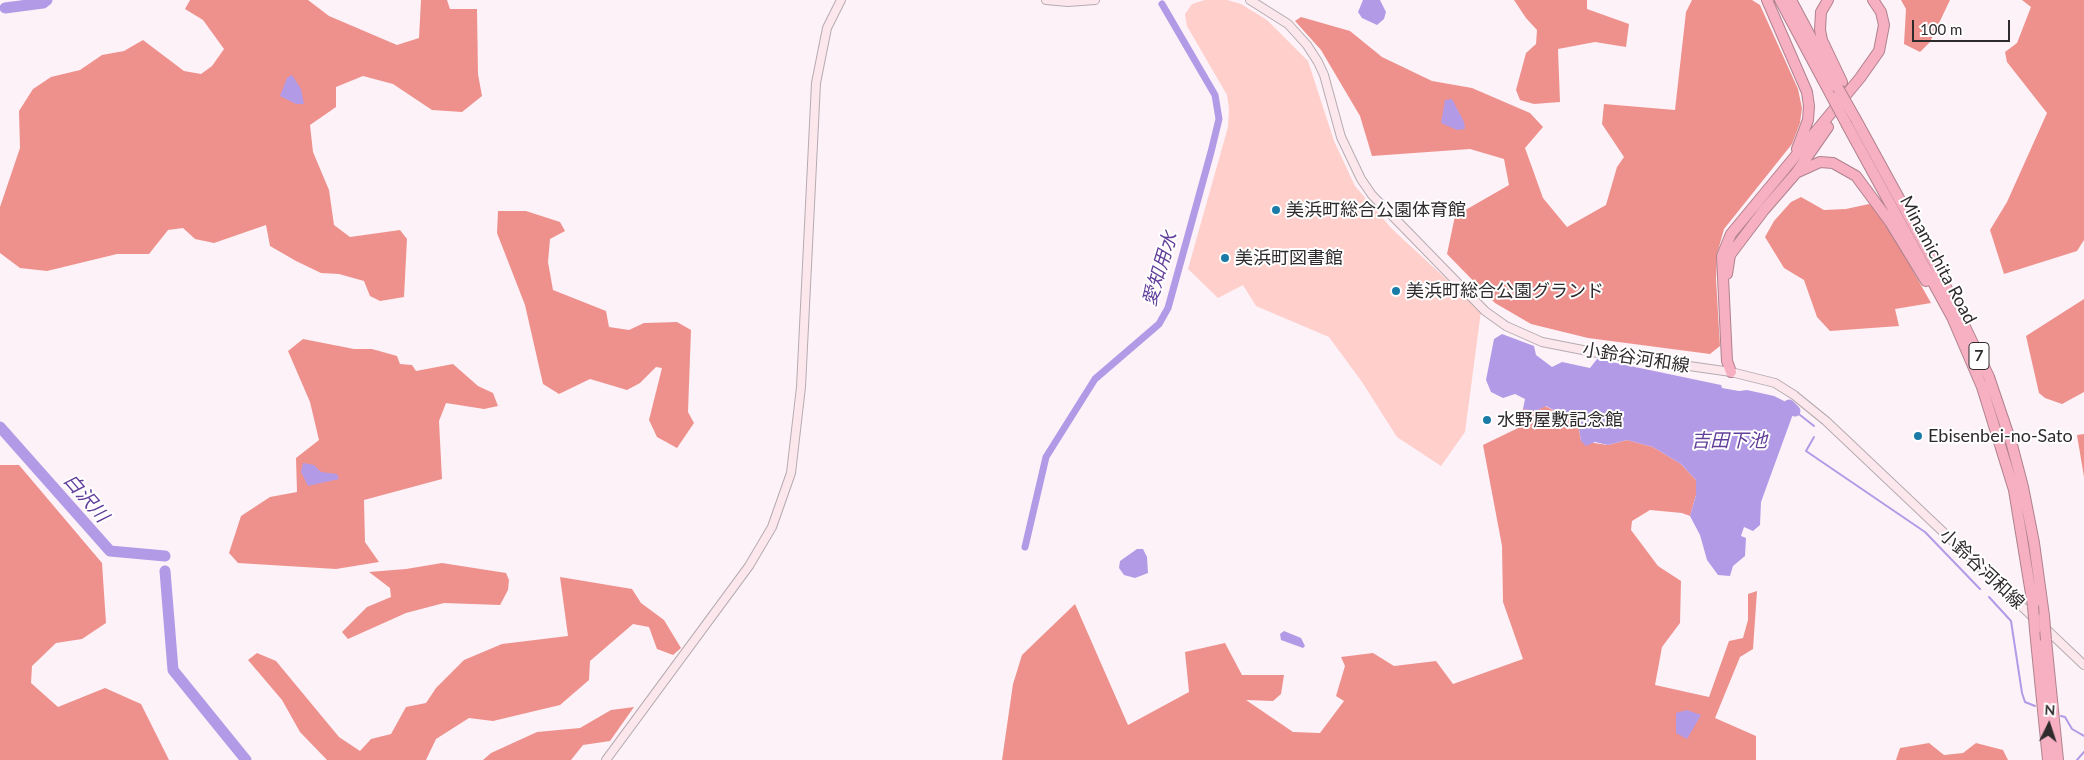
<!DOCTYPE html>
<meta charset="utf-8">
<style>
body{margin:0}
#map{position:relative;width:2084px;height:760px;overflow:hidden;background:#fdf2f8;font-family:Lato,sans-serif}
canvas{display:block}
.north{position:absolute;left:2024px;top:700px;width:50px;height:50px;-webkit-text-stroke:4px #fff;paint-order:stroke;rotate:4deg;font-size:14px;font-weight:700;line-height:20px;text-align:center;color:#2f2b2d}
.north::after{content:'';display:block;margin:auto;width:18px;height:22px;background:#2f2b2d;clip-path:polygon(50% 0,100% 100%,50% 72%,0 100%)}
.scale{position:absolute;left:1912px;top:20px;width:98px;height:22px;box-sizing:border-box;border:2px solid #2f2b2d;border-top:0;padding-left:6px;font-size:15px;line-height:18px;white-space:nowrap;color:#2f2b2d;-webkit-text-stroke:4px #fff;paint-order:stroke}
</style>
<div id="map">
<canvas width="2084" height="760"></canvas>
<div class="north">N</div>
<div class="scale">100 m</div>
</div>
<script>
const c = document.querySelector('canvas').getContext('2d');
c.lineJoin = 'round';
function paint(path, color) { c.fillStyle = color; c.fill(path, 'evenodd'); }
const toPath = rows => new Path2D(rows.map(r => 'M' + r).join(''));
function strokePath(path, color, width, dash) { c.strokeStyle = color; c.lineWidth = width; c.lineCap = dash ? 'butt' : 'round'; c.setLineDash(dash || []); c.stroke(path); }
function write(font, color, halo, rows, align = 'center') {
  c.font = font + ' Lato,"Noto Sans JP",sans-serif'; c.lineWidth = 4; c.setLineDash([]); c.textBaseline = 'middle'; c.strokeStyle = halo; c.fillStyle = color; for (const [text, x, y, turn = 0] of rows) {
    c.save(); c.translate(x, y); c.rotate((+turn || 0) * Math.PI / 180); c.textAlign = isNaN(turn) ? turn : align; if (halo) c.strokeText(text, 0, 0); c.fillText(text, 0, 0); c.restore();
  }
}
const green = toPath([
 [1205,0,1227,0,1241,4,1267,20,1308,61,1334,141,1355,186,1392,229,1481,311,1465,432,1441,466,1397,437,1362,382,1329,337,1256,306,1243,285,1218,298,1188,269,1228,127,1229,109,1227,95,1187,26,1185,14,1192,4]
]);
const forest = toPath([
 [190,0,308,0,329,16,397,45,419,38,421,0,447,0,450,9,477,9,478,74,482,96,462,112,432,110,393,84,363,76,336,87,336,107,310,125,313,152,329,190,334,225,350,237,400,230,407,239,404,297,380,301,370,296,364,281,339,274,321,273,296,261,270,246,266,225,214,243,195,239,183,228,168,230,149,254,117,254,47,271,20,268,0,253,0,207,20,148,19,111,33,89,51,77,80,70,102,55,124,51,143,40,184,71,201,74,212,66,224,49,203,20,185,9],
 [1514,0,1587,0,1587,9,1629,24,1626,47,1595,42,1558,49,1560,102,1534,104,1520,100,1516,90,1526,53,1536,44,1537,30,1526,18],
 [1692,0,1752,0,1760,5,1798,89,1802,108,1800,123,1792,144,1724,229,1717,254,1716,279,1720,346,1710,354,1588,338,1531,324,1495,303,1447,254,1455,216,1509,185,1504,159,1470,149,1372,156,1360,116,1321,50,1295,21,1301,17,1350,31,1382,57,1432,81,1472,88,1530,113,1543,127,1525,148,1543,198,1567,227,1606,205,1617,167,1624,157,1602,124,1604,104,1675,110,1686,12],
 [1901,0,1950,0,1930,42,1920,52,1904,44,1906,9],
 [2022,0,2084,0,2084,240,2077,251,2004,274,1990,230,2007,202,2047,113,2007,62,2005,52,2017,43,2031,7],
 [1801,197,1824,210,1846,209,1869,204,1879,210,1931,303,1895,309,1899,326,1830,331,1817,317,1804,280,1784,268,1765,237,1774,221,1791,202],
 [498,211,526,211,560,222,565,231,550,239,548,262,553,290,606,311,609,327,629,330,644,323,677,322,691,330,688,412,694,423,677,448,657,437,649,420,662,368,656,367,640,383,627,390,590,379,559,394,543,384,525,305,497,233],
 [2084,299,2084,392,2062,404,2045,398,2039,393,2026,336],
 [303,339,354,349,372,349,397,356,400,364,412,365,416,371,453,364,478,386,493,393,498,406,484,409,446,403,439,421,442,479,364,500,365,542,379,562,336,569,238,563,229,553,241,516,270,497,297,492,296,458,319,440,310,402,288,351],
 [1545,406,1578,423,1581,441,1608,445,1627,440,1653,447,1681,464,1696,480,1696,495,1690,516,1682,513,1650,510,1632,521,1631,530,1658,566,1681,581,1680,623,1662,647,1655,685,1709,697,1729,641,1743,638,1748,620,1748,594,1757,591,1753,649,1740,657,1715,718,1756,736,1756,760,1002,760,1013,684,1022,655,1075,604,1128,725,1189,692,1185,652,1225,643,1242,675,1284,675,1281,694,1273,701,1246,700,1293,732,1320,733,1344,701,1336,696,1345,666,1341,657,1373,653,1394,666,1436,661,1453,684,1523,659,1503,602,1502,546,1483,445,1518,428,1523,409,1536,411],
 [2084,434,2084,477,2077,435],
 [0,465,19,465,102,563,106,623,82,639,56,643,32,666,31,683,58,707,105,688,141,704,169,760,0,760],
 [442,563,506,573,509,580,508,590,500,605,444,603,406,613,348,639,342,632,367,607,391,597,390,588,369,572,406,569],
 [560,577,632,589,641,603,664,620,681,648,673,655,657,649,649,627,633,624,590,661,589,680,560,705,493,721,469,718,436,739,426,760,327,760,300,732,282,700,248,660,257,653,276,661,339,737,360,751,371,739,391,734,406,707,426,703,436,688,464,660,502,644,568,636],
 [634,707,610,741,583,745,571,760,483,760,491,753,537,732,580,728,611,710],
 [1929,743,1944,755,1963,753,1976,743,2003,750,2008,760,1896,760,1900,748]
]);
const water = toPath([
 [1363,0,1380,0,1386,12,1384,19,1377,25,1362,18,1358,12],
 [292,75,301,89,304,104,296,104,280,96,287,78],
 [1452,99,1464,122,1465,129,1457,130,1441,123,1445,100],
 [1502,334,1534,346,1536,355,1552,367,1562,362,1590,368,1597,359,1721,385,1722,388,1739,391,1747,390,1774,396,1790,404,1788,407,1793,414,1761,502,1760,525,1753,531,1744,527,1741,536,1746,538,1745,556,1733,566,1730,576,1718,575,1707,560,1700,535,1690,516,1696,495,1696,480,1681,464,1653,447,1627,440,1608,445,1595,442,1586,446,1581,441,1578,423,1546,406,1536,411,1523,409,1525,399,1515,394,1503,398,1491,392,1486,380,1494,339],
 [303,463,314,465,321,472,337,474,339,479,308,486,301,472],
 [1137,549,1143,549,1147,557,1148,573,1135,578,1124,575,1119,568,1120,561],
 [1284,631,1301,638,1305,646,1303,648,1281,640,1280,634],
 [1687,710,1701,715,1687,739,1676,733,1676,713]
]);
const stream = toPath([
 [1795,411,1814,426],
 [1814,437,1806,451,1925,532,1980,589],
 [1989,597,2011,621,2022,693,2025,702,2035,706],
 [2061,716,2065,717,2072,729,2084,736],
 [2077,760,2084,752]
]);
const canal = toPath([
 [1025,547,1046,457,1095,379,1159,324,1168,308,1211,152,1219,119,1215,95,1162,4]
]);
const river = toPath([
 [5,8,43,3,47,0],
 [1789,405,1795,411],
 [0,427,110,551,165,556],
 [165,571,173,670,246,760]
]);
const secondary = toPath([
 [1046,0,1068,2,1095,0],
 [1250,0,1288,24,1307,45,1318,62,1324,75,1341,137,1361,179,1372,195,1485,311,1506,326,1542,342,1598,353,1731,372,1775,383,1794,395,1826,421,2035,619],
 [2044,627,2084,665],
 [606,760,749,566,772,527,791,473,801,387,816,83,827,28,841,0]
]);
const highway = toPath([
 [1767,0,1807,92,1809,106,1808,120,1797,149],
 [1780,0,1832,97],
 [1791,0,1838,88],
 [1828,0,1821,12,1820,30,1822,40,1842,82],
 [1855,118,1935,264,1989,377,2012,445,2023,487,2034,543,2044,616],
 [1847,125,1952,317,1982,387,2014,490,2033,606],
 [1798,172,1820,162,1833,163,1856,176,1890,222,1926,281],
 [1727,274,1730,255,1764,210,1796,173,1828,127],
 [1731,372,1727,361,1722,256,1731,234,1860,78,1879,51,1884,25,1881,12,1873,0],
 [2035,630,2048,760],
 [2046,640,2058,760]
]);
const highwayBridge = toPath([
 [1838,88,1855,118],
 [1832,97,1847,125],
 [2033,606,2035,630],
 [2044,616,2046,640]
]);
const markers = [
 [1276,210,5,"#1b7ba7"],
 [1225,258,5,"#1b7ba7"],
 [1396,291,5,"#1b7ba7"],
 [1487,420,5,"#1b7ba7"],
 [1918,436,5,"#1b7ba7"]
];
const shields = [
 [1979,356,20]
];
const shieldNames = [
 ["7",1979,356]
];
const poiNames = [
 ["美浜町総合公園体育館",1286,210],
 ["美浜町図書館",1235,258],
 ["美浜町総合公園グランド",1406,291],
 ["水野屋敷記念館",1497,420],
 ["Ebisenbei-no-Sato",1928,436]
];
const streetNames = [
 ["Minamichita Road",1938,260,62],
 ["小鈴谷河和線",1636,358,9],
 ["小鈴谷河和線",1982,569,43]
];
const waterNames = [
 ["愛知用水",1160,269,-73],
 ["吉田下池",1729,441],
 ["白沢川",86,498,49]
];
paint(green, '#ffcfcb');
paint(forest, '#ee918d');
paint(water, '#b39ae7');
strokePath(stream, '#b39ae7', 2);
strokePath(canal, '#b39ae7', 7);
strokePath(river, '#b39ae7', 11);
strokePath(secondary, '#b5abb1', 10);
strokePath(highway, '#b0818e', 12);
strokePath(secondary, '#fce7ed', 8);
strokePath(highway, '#f6b0c2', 10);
strokePath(highwayBridge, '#b0818e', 12, []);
strokePath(highwayBridge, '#f6b0c2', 10);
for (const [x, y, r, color] of markers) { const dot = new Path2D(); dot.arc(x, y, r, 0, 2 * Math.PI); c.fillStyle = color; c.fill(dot); strokePath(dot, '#fff', 2); }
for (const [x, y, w] of shields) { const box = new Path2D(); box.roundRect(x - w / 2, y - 13.5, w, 27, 4); c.fillStyle = '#fff'; c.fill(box); strokePath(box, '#2f2b2d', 1); }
write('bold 16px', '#2f2b2d', null, shieldNames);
write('18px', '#2f2b2d', '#fff', poiNames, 'left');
write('18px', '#2f2b2d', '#fff', streetNames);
write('italic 19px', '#623f9a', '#fff', waterNames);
</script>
